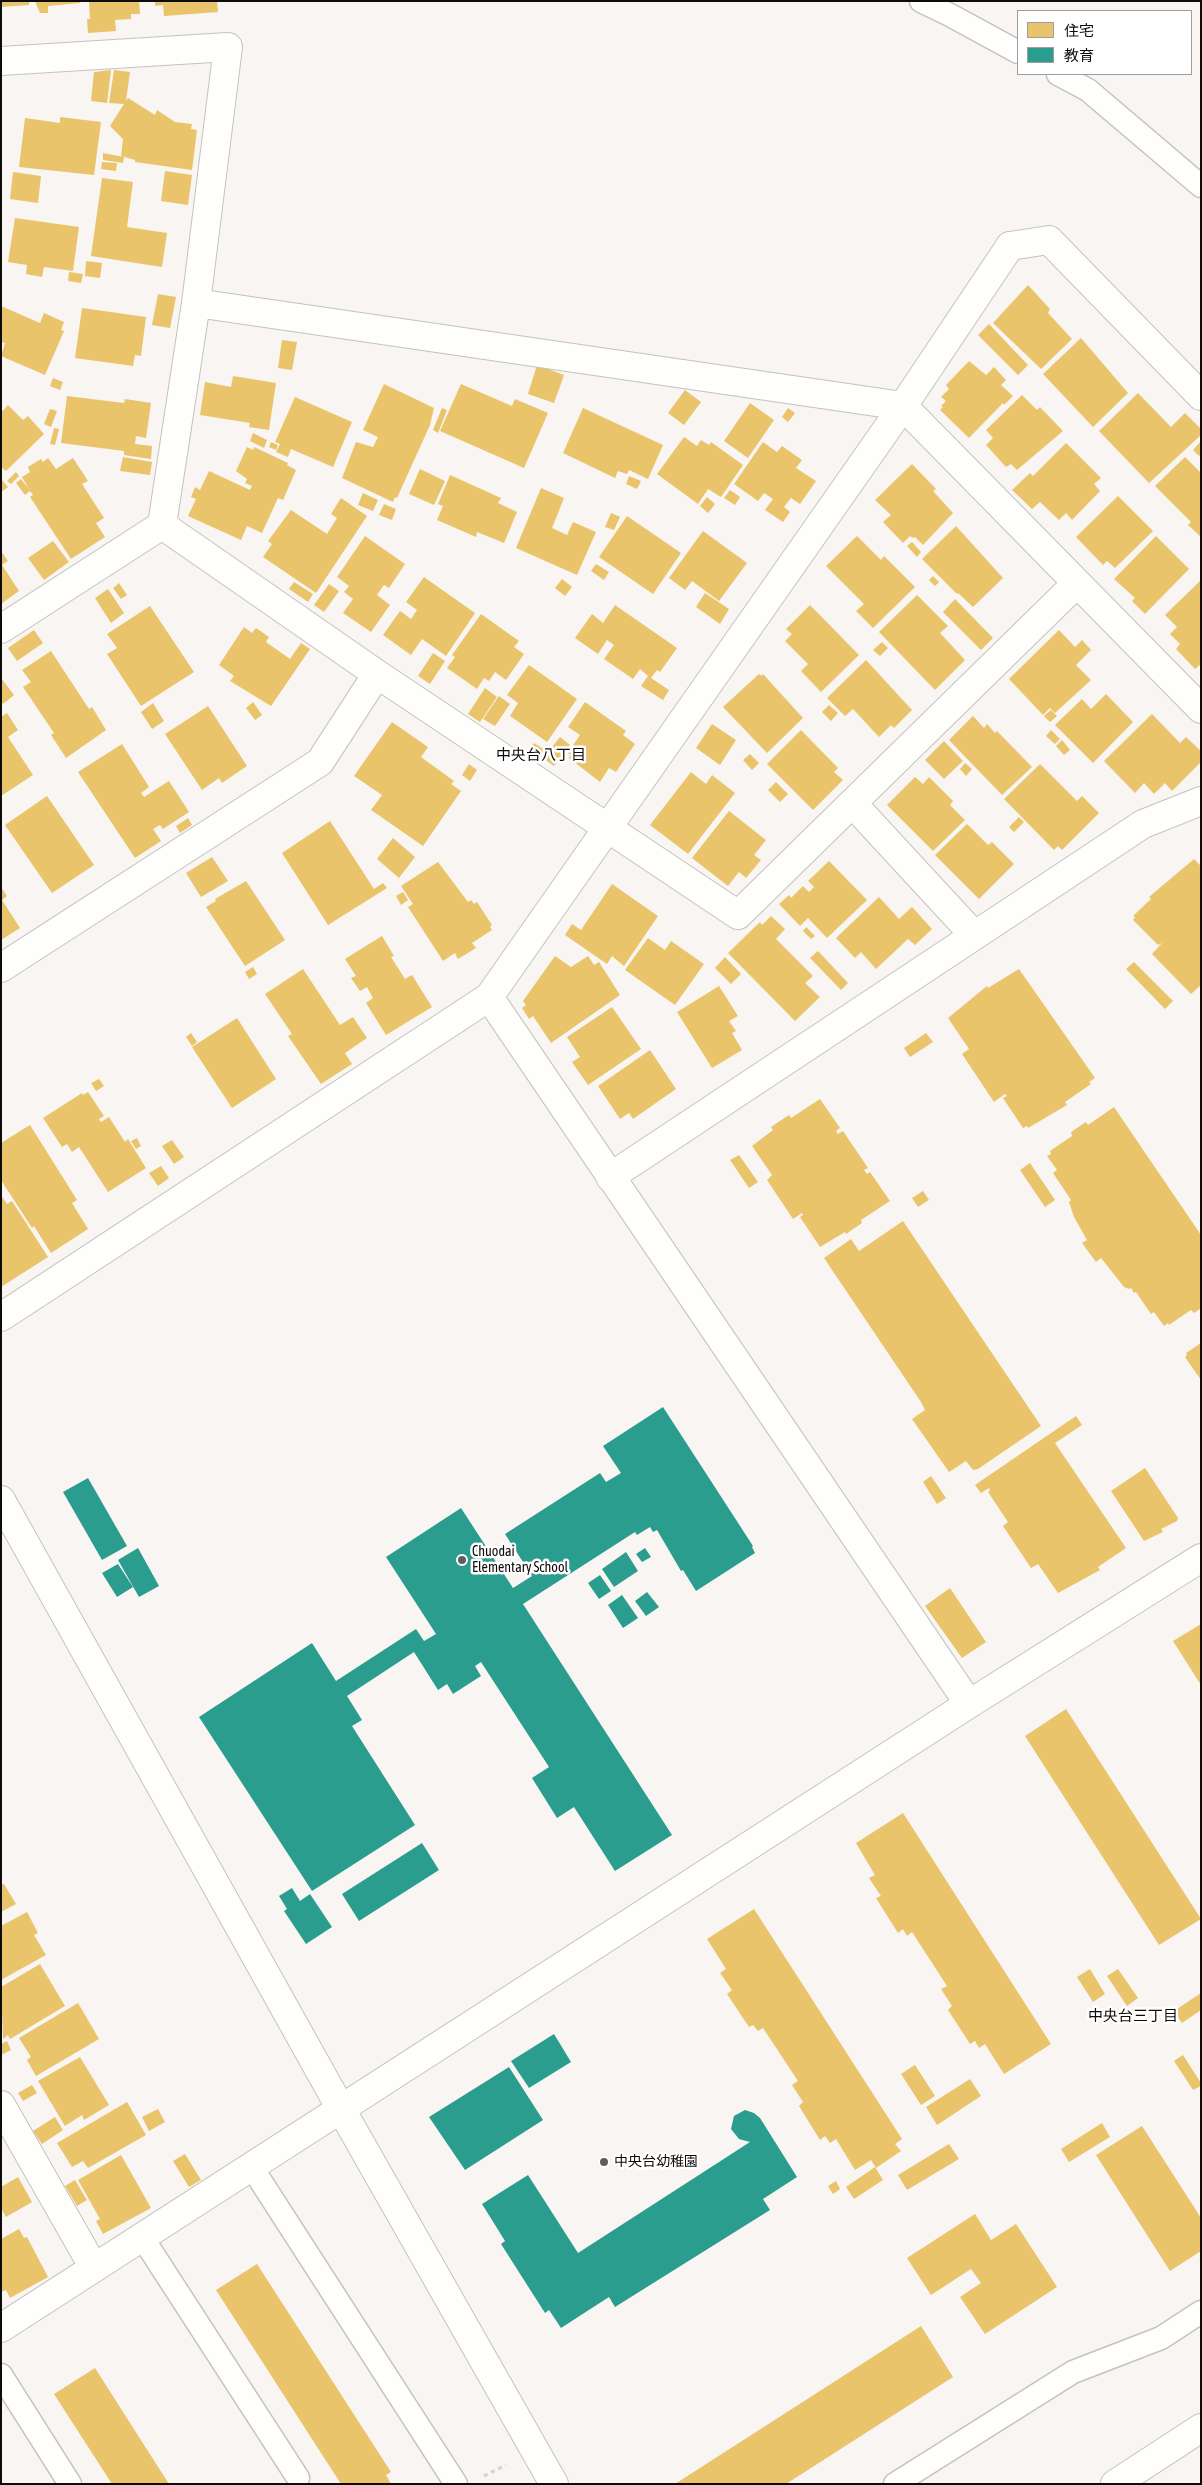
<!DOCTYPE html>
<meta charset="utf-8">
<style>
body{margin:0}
#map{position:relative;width:1202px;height:2485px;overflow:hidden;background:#f8f5f2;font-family:"Asap Condensed","Noto Sans JP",sans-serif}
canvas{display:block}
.frame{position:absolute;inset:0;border:2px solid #0e0c09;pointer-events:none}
.legend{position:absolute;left:1017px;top:10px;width:175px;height:65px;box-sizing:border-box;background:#fff;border:1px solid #9f9e9d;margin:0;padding:6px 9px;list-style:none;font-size:15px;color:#0e0c09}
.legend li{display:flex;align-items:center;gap:10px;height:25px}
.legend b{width:25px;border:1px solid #9f9e9d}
</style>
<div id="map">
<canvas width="1202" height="2485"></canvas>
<div class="frame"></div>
<ul class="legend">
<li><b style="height:14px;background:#e9c46a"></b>住宅</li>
<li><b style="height:14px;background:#2a9d8f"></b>教育</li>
</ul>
</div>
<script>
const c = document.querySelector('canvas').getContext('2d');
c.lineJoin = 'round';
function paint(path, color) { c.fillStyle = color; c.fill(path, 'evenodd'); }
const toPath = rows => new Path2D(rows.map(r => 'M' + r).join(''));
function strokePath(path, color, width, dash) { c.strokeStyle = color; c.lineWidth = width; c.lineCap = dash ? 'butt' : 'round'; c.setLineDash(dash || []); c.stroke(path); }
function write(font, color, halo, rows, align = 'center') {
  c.font = font + ' "Asap Condensed","Noto Sans JP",sans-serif'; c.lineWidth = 5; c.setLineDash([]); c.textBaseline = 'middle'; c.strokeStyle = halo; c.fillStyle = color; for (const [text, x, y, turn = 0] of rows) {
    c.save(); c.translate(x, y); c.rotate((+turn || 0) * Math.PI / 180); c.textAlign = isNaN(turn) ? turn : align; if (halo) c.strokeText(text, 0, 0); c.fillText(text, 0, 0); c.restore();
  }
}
const homes = toPath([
 [1,1,29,1,29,5,1,7],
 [35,1,80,1,80,3,48,6,48,13,40,13],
 [89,1,139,1,140,14,131,14,131,19,115,20,116,31,88,33,87,19,90,19],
 [155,1,217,1,218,12,164,16,163,5,155,6],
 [111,70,107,103,91,101,94,72],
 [114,70,130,72,126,101,128,98,155,115,157,110,175,122,192,124,191,129,197,130,192,170,135,162,135,160,121,156,123,139,110,126,124,104,109,103],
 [60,117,101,122,94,175,19,167,25,118,60,123],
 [103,153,124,157,123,163,103,160],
 [102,162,117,163,116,171,101,169],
 [165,171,192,175,188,205,161,201],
 [13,172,41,176,38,203,10,199],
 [102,178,133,182,127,227,167,233,162,267,91,256],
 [15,218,79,227,73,271,44,267,42,277,26,274,27,265,8,262],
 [86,261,102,263,100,278,85,276],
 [69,272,83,274,81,283,68,281],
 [1028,285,1050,309,1048,313,1072,339,1041,369,993,323],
 [158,294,176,297,170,328,152,325],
 [1,306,40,323,44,313,64,322,61,330,64,331,45,375,1,356,5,343,1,342],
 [82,308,146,317,141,356,135,355,133,366,75,358],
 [989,324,1028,365,1018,375,978,335],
 [1081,338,1128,393,1093,427,1043,374],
 [282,340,297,342,292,370,278,368],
 [969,361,986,375,994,367,1006,380,1001,385,1013,396,1004,405,1003,403,969,438,940,410,943,407,941,406,946,401,941,397,949,389,946,385],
 [537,365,564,375,554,403,528,394],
 [233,376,276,383,269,430,249,427,250,423,200,415,205,382,231,387],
 [53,378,63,382,60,390,50,386],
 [384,384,434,408,430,425,397,498,395,497,393,502,342,478,356,442,373,447,378,437,363,430],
 [461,384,512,406,515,399,548,413,524,468,440,431],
 [685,390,701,402,684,425,668,413],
 [1138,393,1171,427,1185,413,1201,429,1201,435,1149,483,1099,431],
 [1022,395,1037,410,1040,407,1063,431,1017,470,1011,464,1006,467,986,445,993,438,986,430],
 [67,396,124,403,125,399,151,403,146,438,136,436,135,444,152,446,151,459,124,455,124,451,61,443],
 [295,397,352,422,333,467,291,449,288,457,276,452,280,444,275,442],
 [750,403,774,420,748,458,724,441],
 [8,405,23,420,28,416,44,434,6,471,1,467,1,409,3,411],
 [442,408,447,410,438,433,433,430],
 [583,408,663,445,648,479,629,470,627,474,618,471,615,478,563,453],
 [788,408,795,413,788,422,782,417],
 [50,409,57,411,51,427,44,424],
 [54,428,59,429,55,445,50,444],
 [253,433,267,440,264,448,250,441],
 [684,437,697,446,701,440,709,445,711,442,743,465,721,497,708,489,698,504,657,474],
 [1201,441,1201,454,1199,456,1193,450],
 [271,442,278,445,276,450,269,447],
 [763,442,777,452,782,446,802,460,796,468,816,481,800,504,791,498,784,507,790,512,783,522,765,510,773,499,764,493,758,501,734,484],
 [1066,443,1101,478,1094,484,1100,491,1072,520,1066,513,1059,520,1040,502,1032,509,1012,490,1030,473,1033,476],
 [247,447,253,450,254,447,288,463,287,465,296,470,283,500,278,498,262,533,247,526,241,540,188,516,196,499,191,497,195,487,200,490,209,471,250,490,252,486,245,483,247,479,236,471],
 [123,457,152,462,150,475,120,471],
 [1185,457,1201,473,1201,537,1188,525,1191,522,1155,486],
 [48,458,56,469,73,458,88,481,82,484,104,518,96,523,105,537,71,559,30,497,33,495,30,491,25,495,16,483,21,479,29,489,22,477,30,472,28,467,41,459,43,462],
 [912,464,936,489,933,491,953,513,923,545,915,537,913,538,910,536,903,543,883,522,891,515,875,500],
 [420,469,445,481,434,505,409,494],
 [16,472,19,476,11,484,7,481],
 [450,475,501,498,498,503,517,512,504,543,477,532,476,537,437,520,443,506,438,504],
 [629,476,641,481,637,489,626,484],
 [1,479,8,487,1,492],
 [541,488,564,498,552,528,567,535,573,522,596,532,577,575,516,548],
 [730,490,740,497,735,505,724,498],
 [363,493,378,500,373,511,358,505],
 [1118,496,1153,531,1115,568,1107,561,1103,565,1076,537],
 [707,497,715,504,708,513,700,506],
 [341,498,367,516,316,593,263,557,272,544,268,541,291,510,327,534,337,518,331,514],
 [384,504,396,509,392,520,379,515],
 [611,513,620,517,614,530,605,527],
 [627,516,681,553,653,594,599,557],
 [956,526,1003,578,973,607,958,593,957,594,922,559],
 [703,531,747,563,719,601,692,581,685,590,669,578],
 [365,536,405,564,389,588,384,585,377,595,390,605,371,632,343,613,353,599,344,592,349,586,337,577],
 [857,536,881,560,884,556,915,587,873,628,856,611,864,604,826,566],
 [1156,536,1189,569,1145,614,1132,601,1135,598,1114,579],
 [53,541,69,562,44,580,28,558],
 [912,542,921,552,917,557,907,546],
 [1,551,8,561,2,565,19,591,1,604],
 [596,564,609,572,604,580,591,571],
 [933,576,939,582,935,586,929,580],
 [424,577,475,613,446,656,422,639,411,655,383,635,400,611,411,619,417,610,406,602],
 [562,579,572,587,565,596,555,588],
 [1201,580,1201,664,1195,669,1176,649,1180,644,1170,634,1177,627,1165,615],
 [294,582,313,594,308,602,289,589],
 [119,583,127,595,121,599,113,588],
 [329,584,339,591,324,612,314,605],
 [108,589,124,613,111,623,95,598],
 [705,593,729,609,720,624,696,607],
 [917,595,948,626,940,633,965,660,935,690,879,632],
 [955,599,993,638,981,650,943,612],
 [615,605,677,648,660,672,657,670,651,678,669,690,663,700,641,686,648,676,640,669,633,679,604,659,614,645,607,640,598,654,575,638,592,614,603,623],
 [810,605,859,655,821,692,801,671,808,664,785,641,792,634,786,629],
 [150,606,194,672,141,706,107,654,117,648,107,634],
 [481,614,519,641,514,647,524,654,506,680,495,672,489,681,484,678,477,689,447,668,455,657,452,655],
 [244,627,252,633,256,628,269,637,266,642,290,659,301,643,310,649,271,706,230,681,234,676,219,665],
 [34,630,43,643,17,661,8,648],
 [1059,630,1075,647,1082,640,1091,650,1076,665,1091,680,1055,713,1050,708,1043,715,1009,679],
 [882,642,888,648,880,656,873,650],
 [51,651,89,709,92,707,106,730,66,758,51,735,54,733,23,687,31,682,22,670],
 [433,653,445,661,430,684,418,676],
 [866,660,912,710,894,728,891,725,879,737,853,709,845,716,827,698],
 [529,665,577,699,547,742,510,716,518,703,507,695],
 [759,674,762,676,763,674,803,718,767,753,723,707],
 [1,678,14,695,3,704,1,701],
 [485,688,497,697,480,722,468,714],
 [1106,694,1133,722,1093,763,1055,725,1082,699,1091,709],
 [499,696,510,704,495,726,483,719],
 [253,702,262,715,255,720,246,708],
 [585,702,626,731,623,735,635,744,616,772,609,768,600,782,578,765,569,758,571,755,568,753,580,735,568,727],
 [153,703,164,721,152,729,141,712],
 [829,705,838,713,831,721,822,712],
 [208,706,247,766,222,783,219,778,202,790,165,734],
 [1051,710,1057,716,1050,722,1044,716],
 [7,713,18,730,8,737,33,775,1,796,1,717],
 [1152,714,1180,743,1186,737,1201,751,1201,762,1172,791,1165,783,1154,794,1144,783,1135,793,1104,761],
 [973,716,984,728,987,724,995,733,997,731,1032,767,1002,795,949,740],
 [392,722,428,747,421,757,454,781,451,784,461,791,423,846,371,810,382,795,354,776],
 [712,724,736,740,720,765,696,748],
 [801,730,838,768,834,772,843,780,813,810,767,764],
 [1051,730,1060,739,1055,744,1046,736],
 [560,737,570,745,554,766,543,758],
 [1062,740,1070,750,1064,755,1056,746],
 [944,741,963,761,944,779,925,760],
 [534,743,545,750,539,759,529,751],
 [122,744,149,787,141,793,144,797,169,781,189,812,163,829,160,825,153,829,161,841,135,858,78,772],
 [750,754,759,763,752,770,743,760],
 [965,763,972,769,966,776,960,769],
 [469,764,477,770,470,781,462,775],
 [1040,764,1077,801,1082,796,1099,813,1062,850,1058,846,1054,850,1004,799],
 [691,772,706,784,712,775,735,793,688,854,650,825],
 [915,777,923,784,929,777,953,801,950,805,965,820,933,851,887,805],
 [776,782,788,794,780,802,768,790],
 [47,796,94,865,52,893,5,825],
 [729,811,766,840,754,855,761,860,746,878,739,872,728,886,692,858],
 [1019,817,1024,822,1014,832,1009,827],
 [188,818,192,825,180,833,176,826],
 [330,821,374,889,383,883,387,888,328,925,282,853],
 [967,824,988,845,992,842,1014,864,979,899,935,855],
 [393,838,415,857,399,878,377,859],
 [212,857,228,881,201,897,186,873],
 [1194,859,1201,866,1201,985,1191,994,1152,954,1162,943,1158,945,1133,920,1135,917,1133,916,1151,899,1149,897],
 [829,861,867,900,827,938,808,918,800,926,779,904,789,895,791,898,803,886,809,892,814,887,808,881],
 [438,862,468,902,471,900,474,904,477,902,492,925,490,927,492,930,472,943,476,948,458,959,455,953,443,961,408,907,413,904,401,886],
 [246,881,285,940,245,966,206,907,216,901,215,899],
 [612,884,658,916,624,966,612,956,607,964,565,935,572,924,581,930],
 [1,887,7,896,2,900,20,928,1,940],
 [403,892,408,900,401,905,396,896],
 [879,897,899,919,912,907,932,929,915,945,908,939,876,969,861,952,855,958,836,938],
 [771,916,785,929,776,939,813,976,805,983,820,997,795,1021,728,953,760,922,762,925],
 [806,927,815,936,811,939,803,931],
 [382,936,394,956,391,957,405,979,412,975,432,1007,386,1035,366,1003,373,998,367,987,360,991,351,978,356,976,345,959],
 [648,938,665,950,671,941,704,964,675,1005,625,970],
 [818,951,848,983,841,990,810,958],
 [555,956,571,967,588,956,594,965,599,962,620,995,551,1043,533,1016,529,1019,522,1008,526,1005,523,1001],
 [725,957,741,974,731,984,715,968],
 [1134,962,1173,1001,1165,1009,1126,969],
 [253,967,257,974,249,979,245,972],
 [303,969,340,1025,353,1017,367,1038,345,1053,352,1064,321,1084,288,1036,292,1034,265,994],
 [1019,969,1095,1078,1089,1082,1091,1084,1065,1102,1067,1105,1028,1128,1027,1126,1023,1128,1003,1098,1007,1096,1005,1094,994,1102,962,1054,969,1049,948,1018,987,986,988,988],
 [719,986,738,1016,729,1021,736,1031,732,1033,742,1050,712,1068,677,1012],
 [612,1007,641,1049,588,1085,572,1062,580,1057,567,1037],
 [237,1018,276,1079,232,1108,192,1047],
 [191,1033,197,1042,192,1046,186,1037],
 [926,1033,933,1042,910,1057,904,1048],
 [650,1050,676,1089,633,1119,629,1113,620,1119,598,1086],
 [99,1079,104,1086,96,1091,91,1083],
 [88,1092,104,1116,99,1119,101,1122,109,1117,125,1142,128,1139,146,1168,108,1192,79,1147,72,1152,67,1144,62,1147,43,1118,82,1093,83,1095],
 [820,1099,840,1128,836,1131,838,1134,843,1131,868,1168,864,1170,867,1174,870,1172,890,1201,861,1220,862,1223,846,1234,845,1232,820,1247,800,1217,803,1215,802,1213,793,1219,767,1180,772,1175,752,1146,773,1130,771,1127,789,1115,791,1118],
 [1114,1107,1201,1235,1201,1308,1194,1313,1191,1310,1169,1325,1168,1323,1164,1326,1154,1312,1151,1314,1136,1292,1134,1293,1131,1288,1129,1289,1124,1287,1101,1258,1096,1262,1082,1243,1087,1240,1074,1217,1069,1202,1071,1200,1053,1173,1057,1170,1047,1156,1051,1154,1050,1151,1072,1136,1071,1132,1086,1122,1088,1125],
 [30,1125,77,1200,72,1203,88,1229,51,1253,34,1226,32,1228,1,1180,1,1143],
 [137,1138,141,1146,136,1149,131,1141],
 [172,1140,184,1157,174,1164,162,1146],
 [739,1155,758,1182,749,1188,730,1160],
 [1030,1163,1055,1200,1045,1207,1020,1170],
 [161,1166,169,1178,158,1186,149,1173],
 [923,1191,929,1200,918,1207,912,1198],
 [1,1195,7,1204,12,1201,48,1257,1,1287],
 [903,1221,1041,1426,978,1469,973,1470,966,1461,949,1472,912,1419,925,1410,921,1402,824,1258,851,1239,859,1251],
 [1201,1343,1201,1380,1185,1357,1187,1355,1186,1353],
 [1076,1416,1082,1425,1055,1443,1126,1548,1098,1567,1100,1570,1058,1593,1038,1564,1031,1568,1003,1526,1008,1522,988,1492,990,1491,989,1488,981,1493,975,1485],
 [1145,1468,1178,1518,1177,1521,1161,1529,1163,1532,1144,1541,1111,1491],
 [931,1476,946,1498,937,1504,923,1482],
 [950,1588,986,1642,962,1658,925,1606],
 [1201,1624,1201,1685,1173,1641],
 [1066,1709,1201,1919,1159,1945,1025,1736],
 [903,1813,1051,2044,1004,2074,985,2044,979,2048,975,2041,970,2044,948,2010,952,2006,941,1989,947,1986,912,1932,907,1936,903,1929,898,1933,876,1898,881,1896,869,1878,875,1875,856,1843],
 [4,1884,16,1904,1,1912,1,1885],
 [754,1909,902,2139,895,2144,901,2151,876,2168,871,2160,855,2170,836,2139,830,2143,825,2136,820,2140,799,2106,803,2102,792,2085,798,2081,763,2028,758,2031,753,2025,749,2027,727,1994,732,1990,720,1973,726,1969,707,1939],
 [27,1912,38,1933,34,1935,46,1955,1,1980,1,1926],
 [40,1964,65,2006,10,2039,8,2035,3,2039,1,1987],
 [1090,1969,1105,1994,1093,2002,1077,1977],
 [1118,1969,1138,1998,1127,2006,1107,1976],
 [1201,1993,1201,2010,1182,2023,1174,2011],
 [78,2003,99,2039,36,2076,27,2060,31,2057,19,2038],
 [7,2041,11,2050,1,2055,1,2044],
 [1183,2055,1201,2083,1201,2086,1193,2090,1174,2061],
 [80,2057,109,2105,84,2120,82,2115,65,2126,38,2081],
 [915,2065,935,2096,921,2105,901,2074],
 [970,2079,981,2096,937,2125,926,2107],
 [32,2085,37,2093,23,2101,18,2093],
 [127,2102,146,2135,88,2168,83,2161,72,2167,57,2143],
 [158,2109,165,2122,149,2131,142,2117],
 [55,2117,63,2130,42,2144,33,2131],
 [1102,2123,1110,2137,1069,2162,1061,2149],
 [1142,2126,1201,2218,1201,2251,1170,2271,1096,2155],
 [949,2144,959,2159,907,2190,898,2175],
 [185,2154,201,2180,189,2187,173,2161],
 [121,2155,151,2208,103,2234,96,2221,100,2219,78,2180],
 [875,2167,883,2180,854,2199,846,2187],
 [18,2177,32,2202,6,2217,1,2208,1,2187],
 [75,2180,87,2200,77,2206,65,2186],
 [836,2181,840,2189,833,2194,828,2186],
 [975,2214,991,2240,1016,2224,1057,2287,985,2334,960,2297,981,2283,971,2269,931,2295,907,2258],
 [19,2229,24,2238,27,2237,48,2277,10,2298,6,2290,1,2292,1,2239],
 [257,2264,391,2472,386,2475,391,2484,341,2484,216,2290],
 [921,2326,953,2377,786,2484,675,2484],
 [95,2368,169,2484,112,2484,54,2394]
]);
const schools = toPath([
 [663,1407,753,1546,752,1547,755,1553,696,1591,683,1570,681,1571,657,1530,653,1532,650,1527,637,1535,635,1532,523,1604,672,1835,615,1871,574,1807,557,1818,532,1778,549,1767,481,1662,475,1666,481,1676,453,1694,447,1684,438,1690,414,1652,347,1696,362,1720,352,1726,415,1825,312,1891,199,1717,312,1643,336,1681,416,1629,424,1641,436,1634,386,1557,461,1508,513,1588,532,1576,505,1534,600,1473,606,1482,621,1473,603,1446],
 [88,1478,127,1546,102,1560,63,1492],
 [138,1548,159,1586,139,1597,118,1560],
 [645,1548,651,1557,642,1562,636,1554],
 [626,1552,638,1571,614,1587,602,1569],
 [118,1564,133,1587,117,1597,102,1573],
 [600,1575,611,1591,599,1599,588,1583],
 [647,1592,659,1607,646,1616,635,1601],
 [622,1595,638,1618,623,1628,608,1605],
 [422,1843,439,1870,359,1921,342,1894],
 [292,1888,300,1901,310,1894,332,1927,306,1944,284,1911,287,1909,279,1896],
 [554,2034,571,2062,529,2088,511,2061],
 [509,2067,543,2120,465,2170,429,2117],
 [745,2110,754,2113,760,2118,797,2177,763,2199,770,2210,615,2307,609,2297,561,2328,549,2310,545,2313,501,2244,505,2241,482,2204,528,2175,578,2253,750,2142,739,2139,731,2129,734,2116]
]);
const path = toPath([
 [484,2476,506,2465]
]);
const lane = toPath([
 [921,1,950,15,1018,52],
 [1058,74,1088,90,1201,186],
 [251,2166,456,2484],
 [142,2237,298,2478],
 [1,2375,70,2484],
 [895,2484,1073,2372,1161,2338,1201,2312]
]);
const street = toPath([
 [1,61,228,47,196,303,162,525,1,629],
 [1010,246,1049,240,1201,396],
 [196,303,903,406,1201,709],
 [162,525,377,674,738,915,1077,583],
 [853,804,974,935],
 [1,968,320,762,377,674],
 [489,997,969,1704],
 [610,1177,1143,824,1201,801],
 [1,2105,94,2268],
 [1,2328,969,1704,1201,1558]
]);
const secondary = toPath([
 [1,1317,489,997,903,406,1010,246],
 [1,1500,341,2109,554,2484],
 [1115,2484,1201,2428]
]);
const markers = [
 [462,1560,5,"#605e5b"],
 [604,2162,5,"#605e5b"]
];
const poiNames = [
 ["Chuodai",472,1552],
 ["Elementary School",472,1568],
 ["中央台幼稚園",614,2162]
];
const neighbourhoodNames = [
 ["中央台八丁目",541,755],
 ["中央台三丁目",1133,2016]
];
paint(homes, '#e9c46a');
paint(schools, '#2a9d8f');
strokePath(lane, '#c5c2bf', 25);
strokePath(street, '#c5c2bf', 30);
strokePath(secondary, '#c5c2bf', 30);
strokePath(path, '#d3d2d1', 3, [4, 4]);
strokePath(lane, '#fefefd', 22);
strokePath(street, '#fefefd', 28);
strokePath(secondary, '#fefefd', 28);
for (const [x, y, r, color] of markers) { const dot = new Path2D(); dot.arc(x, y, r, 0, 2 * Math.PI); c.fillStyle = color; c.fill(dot); strokePath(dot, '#fff', 2); }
write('14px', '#0e0c09', '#fff', poiNames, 'left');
write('15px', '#0e0c09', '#fff', neighbourhoodNames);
</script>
